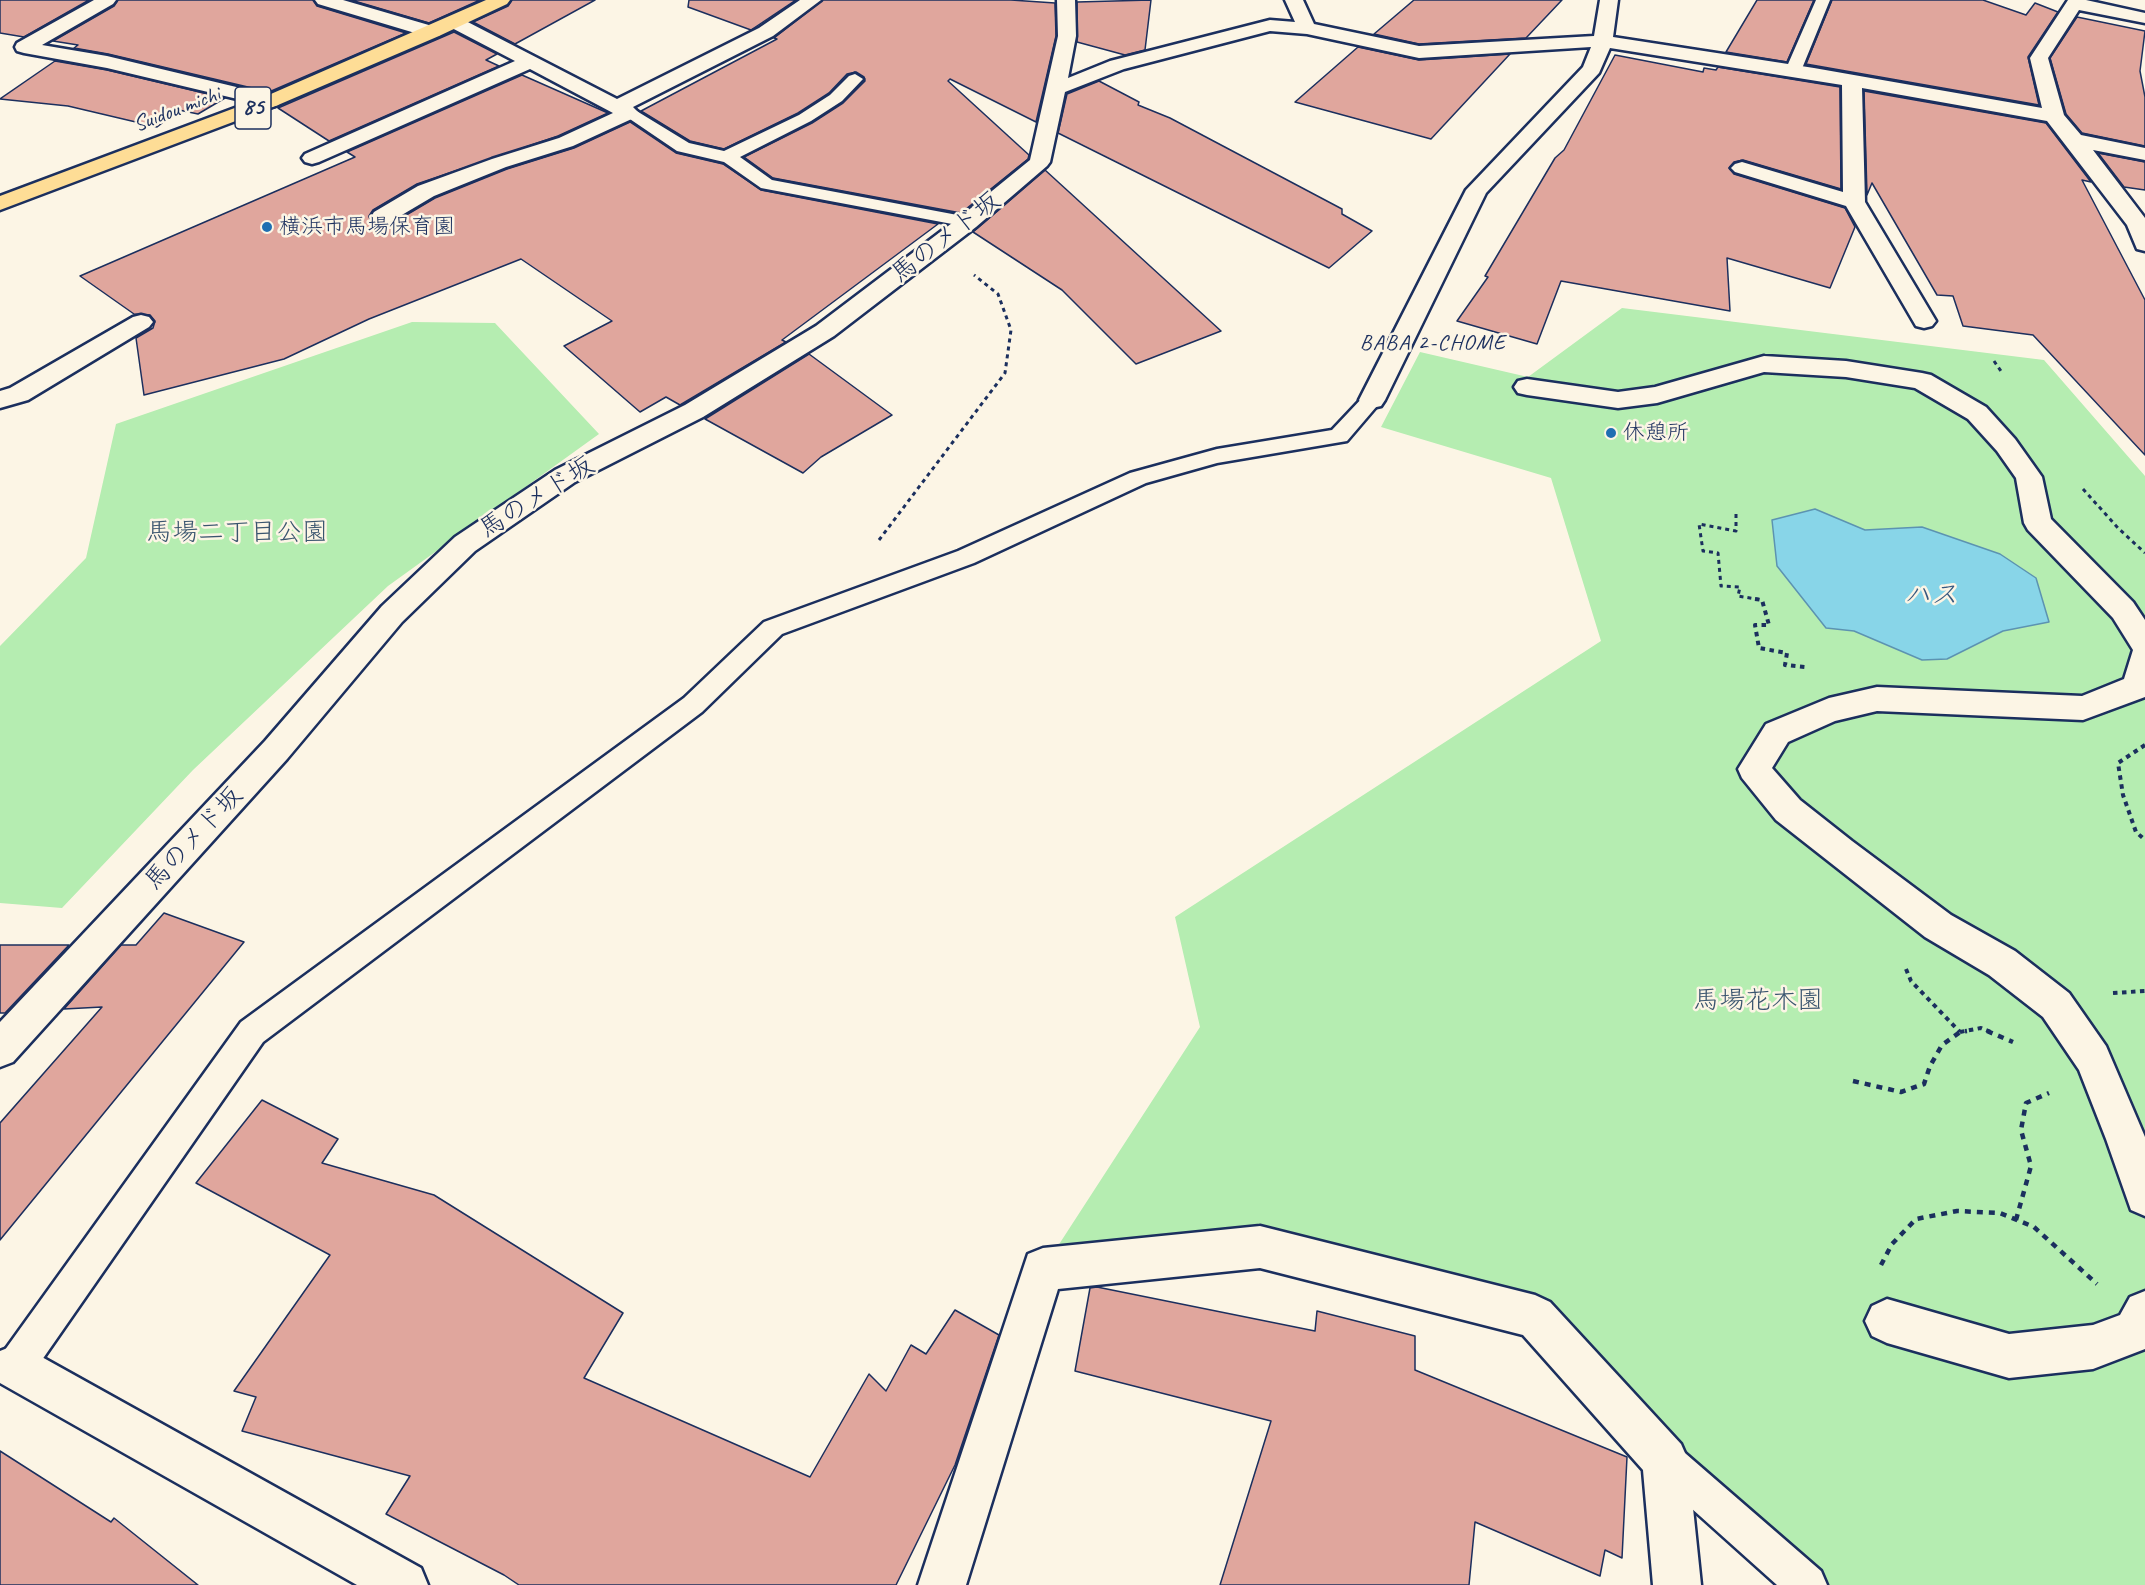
<!DOCTYPE html>
<meta charset="utf-8">
<style>
body{margin:0}
canvas{display:block;background:#fcf5e5}
</style>
<canvas width="2145" height="1585"></canvas>
<script>
const c = document.querySelector('canvas').getContext('2d');
c.lineJoin = 'round';
function paint(path, color) { c.fillStyle = color; c.fill(path, 'evenodd'); }
const toPath = rows => new Path2D(rows.map(r => 'M' + r).join(''));
function strokePath(path, color, width, dash) { c.strokeStyle = color; c.lineWidth = width; c.lineCap = dash ? 'butt' : 'round'; c.setLineDash(dash || []); c.stroke(path); }
function write(font, color, halo, rows, align = 'center') {
  c.font = font + ' Caveat,"Klee One",sans-serif'; c.lineWidth = 5; c.setLineDash([]); c.textBaseline = 'middle'; c.strokeStyle = halo; c.fillStyle = color; for (const [text, x, y, turn = 0] of rows) {
    c.save(); c.translate(x, y); c.rotate((+turn || 0) * Math.PI / 180); c.textAlign = isNaN(turn) ? turn : align; if (halo) c.strokeText(text, 0, 0); c.fillText(text, 0, 0); c.restore();
  }
}
const green = toPath([
 [1622,308,2044,360,2145,476,2145,1585,1809,1585,1535,1317,1260,1247,1043,1269,1200,1027,1175,917,1601,641,1551,478,1381,427,1420,352,1528,377],
 [412,322,495,323,599,434,388,586,193,770,62,908,0,903,0,646,86,558,116,424]
]);
const water = toPath([
 [1815,509,1865,530,1922,527,2000,554,2036,578,2049,622,2003,631,1947,659,1922,660,1854,631,1826,628,1777,566,1772,520,1815,509]
]);
const building = toPath([
 [0,0,89,0,24,37,0,33,0,0],
 [118,0,313,0,317,6,406,33,269,92,108,54,74,48,78,45,53,41,114,6,118,0],
 [351,0,480,0,429,23,351,0],
 [512,0,595,0,515,44,473,22,508,6,512,0],
 [689,0,796,0,751,30,688,7,689,0],
 [823,0,1011,0,1055,3,1056,36,1036,122,950,79,948,81,1029,155,1028,159,961,213,773,178,744,157,812,123,843,103,865,81,864,77,856,72,847,74,829,93,798,113,724,149,690,141,641,111,777,39,774,38,823,0],
 [1151,0,1145,50,1125,55,1077,42,1077,2,1151,0],
 [1414,0,1562,0,1526,38,1419,44,1374,34,1414,0],
 [1757,0,1814,0,1787,62,1726,52,1757,0],
 [1832,0,1983,0,2026,15,2035,3,2058,12,2028,57,2039,105,1806,64,1832,0],
 [2077,17,2145,31,2140,71,2145,97,2145,146,2082,133,2066,114,2050,58,2077,17],
 [454,32,497,54,486,60,499,66,329,141,278,108,454,32],
 [1358,47,1419,60,1510,54,1431,139,1295,102,1358,47],
 [1615,55,1703,72,1704,68,1716,70,1718,67,1840,87,1841,189,1743,160,1734,162,1729,168,1734,174,1845,208,1855,227,1830,288,1727,258,1730,311,1561,281,1537,344,1457,321,1488,277,1485,276,1555,158,1564,150,1615,55],
 [55,61,107,70,225,98,198,114,179,110,157,127,68,106,0,99,55,61],
 [522,75,608,113,558,136,417,184,373,210,369,216,372,223,381,226,391,224,435,198,507,169,574,148,630,122,676,153,723,164,761,190,938,224,782,340,786,342,680,405,666,397,640,412,564,346,612,321,521,259,369,319,284,359,144,395,136,338,153,328,155,321,150,315,134,314,80,276,355,157,347,152,522,75],
 [1099,81,1139,102,1138,105,1170,118,1342,209,1342,214,1372,231,1329,268,1058,133,1067,94,1099,81],
 [1864,91,2046,123,2091,182,2082,180,2145,300,2145,455,2033,335,1963,326,1953,296,1937,295,1872,183,1867,195,1864,91],
 [2098,153,2145,162,2145,190,2124,187,2098,153],
 [1045,170,1221,331,1136,364,1062,290,973,232,1045,170],
 [809,354,892,415,821,457,803,473,705,419,809,354],
 [164,913,244,942,0,1240,0,1123,102,1007,64,1009,121,945,136,945,164,913],
 [0,945,69,945,5,1013,0,1013,0,945],
 [262,1100,338,1139,322,1163,434,1195,623,1313,584,1378,810,1477,869,1374,886,1391,911,1345,926,1354,955,1310,999,1335,955,1465,896,1585,519,1585,504,1575,386,1514,410,1476,242,1431,256,1397,234,1391,330,1255,196,1183,262,1100],
 [1097,1287,1315,1331,1317,1311,1415,1336,1415,1370,1627,1457,1622,1558,1605,1550,1600,1576,1475,1522,1469,1585,1220,1585,1271,1421,1075,1371,1090,1288,1097,1287],
 [0,1451,111,1522,114,1518,198,1585,0,1585,0,1451]
]);
const pathFar2 = toPath([
 [1994,361,2003,374],
 [2083,489,2118,528,2145,553],
 [1736,514,1736,531,1699,524,1703,551,1718,553,1721,586,1740,587,1738,596,1762,600],
 [879,540,1005,373,1011,330,998,294,974,275]
]);
const pathFar1 = toPath([
 [1755,599,1762,600,1769,625,1755,625,1759,648,1787,653,1785,665,1805,667],
 [2145,745,2118,763,2123,795,2136,832,2145,840],
 [1906,969,1911,981,1960,1032],
 [2113,993,2145,991],
 [1960,1032,1981,1028,1991,1032]
]);
const path = toPath([
 [1987,1031,2013,1042],
 [1853,1081,1901,1092,1924,1084,1930,1066,1942,1045,1960,1032,1967,1031],
 [2016,1220,2031,1166,2021,1130,2026,1103,2049,1093],
 [1881,1265,1892,1244,1916,1219,1957,1211,2000,1213,2034,1227,2097,1284]
]);
const service = toPath([
 [1816,0,1830,0,1801,71,1799,74,1787,74,1785,71,1816,0],
 [855,74,863,79,842,101,811,121,740,157,772,180,968,217,974,218,977,222,974,226,968,227,761,188,724,162,677,151,621,113,623,110,635,110,689,143,724,151,799,115,830,95,849,76,855,74],
 [1372,393,1379,395,1382,400,1347,441,1217,463,1146,483,974,563,782,634,702,712,263,1042,28,1380,15,1385,2,1380,0,1360,2,1354,241,1022,684,698,764,622,958,551,1130,473,1217,449,1332,430,1365,395,1372,393],
 [1665,1441,1678,1447,1821,1571,1827,1585,1777,1585,1652,1473,1646,1460,1652,1447,1665,1441]
]);
const pedestrian = toPath([
 [1764,356,1846,361,1922,373,1931,375,1986,407,2015,439,2042,477,2051,519,2133,602,2145,620,2145,697,2083,720,1877,711,1835,721,1788,742,1772,768,1800,800,1852,841,1951,915,2015,951,2069,993,2106,1046,2145,1137,2145,1216,2131,1210,2106,1139,2079,1070,2043,1017,1989,975,1925,937,1776,820,1742,778,1738,769,1766,724,1829,698,1877,687,2082,696,2124,679,2133,650,2113,618,2028,530,2024,523,2016,478,1997,451,1968,419,1915,388,1846,377,1764,372,1657,403,1618,408,1527,395,1518,393,1514,387,1518,381,1527,379,1618,392,1655,387,1764,356],
 [2145,1291,2145,1349,2093,1369,2009,1378,1887,1343,1872,1336,1865,1321,1872,1306,1887,1299,2009,1334,2093,1325,2120,1315,2130,1297,2145,1291]
]);
const minor = toPath([
 [94,0,116,0,113,4,42,45,107,56,278,97,281,101,278,105,271,107,107,68,24,53,17,51,15,47,17,43,94,0],
 [315,0,343,0,439,28,441,32,439,36,425,36,318,4,315,0],
 [800,0,821,0,773,36,633,107,639,113,636,117,573,146,506,167,434,196,390,222,382,224,374,222,371,217,374,212,418,186,492,159,559,138,613,113,530,69,319,162,312,164,305,162,302,158,305,154,515,61,448,26,445,22,448,18,460,18,617,99,759,28,800,0],
 [1057,0,1075,0,1076,36,1068,78,1110,61,1270,20,1295,22,1285,0,1303,0,1314,24,1419,46,1594,36,1600,0,1618,0,1613,37,1814,68,2042,108,2030,58,2068,0,2086,0,2145,13,2145,23,2079,10,2048,58,2064,115,2081,135,2145,148,2145,160,2093,150,2145,218,2145,251,2137,249,2127,225,2047,121,1862,88,1865,202,1936,321,1932,326,1924,328,1916,326,1846,206,1735,172,1731,168,1735,164,1742,162,1843,192,1842,85,1610,48,1599,73,1486,193,1385,400,1381,406,1372,408,1363,406,1359,400,1466,190,1583,67,1591,47,1419,58,1307,34,1270,31,1124,69,1065,92,1050,162,1047,166,976,227,834,336,703,417,575,482,475,551,402,622,287,759,13,1062,0,1067,0,1022,265,741,382,606,455,537,555,470,685,405,816,326,960,217,1030,160,1058,36,1057,0],
 [141,315,149,317,153,322,149,327,28,400,0,408,0,391,10,388,133,317,141,315],
 [1260,1226,1535,1295,1550,1302,1681,1444,1688,1460,1701,1585,1653,1585,1643,1470,1523,1335,1260,1268,1058,1289,966,1585,918,1585,1028,1254,1043,1248,1260,1226],
 [15,1345,31,1351,421,1568,428,1585,357,1585,0,1383,0,1351,15,1345]
]);
const primary = toPath([
 [486,0,510,0,507,4,439,36,278,105,0,210,0,196,264,97,486,0]
]);
const markers = [
 [267,227,6,"#1f6fb2"],
 [1611,433,6,"#1f6fb2"]
];
const farStreetnames = [
 ["Suidou michi",177,110,-21]
];
const farPoinames = [
 ["横浜市馬場保育園",279,227],
 ["休憩所",1623,433]
];
const farNeighbourhoodnames = [
 ["BABA 2-CHOME",1433,343]
];
const shields = [
 [253,108,36]
];
const shieldNames = [
 ["85",253,108]
];
const streetNames = [
 ["馬のメド坂",946,238,-38],
 ["馬のメド坂",537,498,-32],
 ["馬のメド坂",194,839,-47]
];
const parkNames = [
 ["馬場二丁目公園",237,533],
 ["馬場花木園",1758,1001]
];
const waterNames = [
 ["ハス",1931,596]
];
paint(green, '#b5edb1');
paint(water, '#88d5e8');
strokePath(water, '#5c93b1', 1.5);
paint(building, '#e0a69d');
strokePath(building, '#1b2f5e', 1.5);
strokePath(service, '#1b2f5e', 5);
strokePath(pedestrian, '#1b2f5e', 5);
strokePath(minor, '#1b2f5e', 5);
strokePath(primary, '#1b2f5e', 5);
strokePath(pathFar2, '#1b2f5e', 3, [4, 4]);
strokePath(pathFar1, '#1b2f5e', 4, [4.5, 4.5]);
strokePath(path, '#1b2f5e', 4.5, [6, 6]);
paint(service, '#fcf5e5');
paint(pedestrian, '#fcf5e5');
paint(minor, '#fcf5e5');
paint(primary, '#fedd96');
for (const [x, y, r, color] of markers) { const dot = new Path2D(); dot.arc(x, y, r, 0, 2 * Math.PI); c.fillStyle = color; c.fill(dot); strokePath(dot, '#fcf5e5', 2); }
write('22px', '#1b2f5e', '#fcf5e5', farStreetnames);
write('22px', '#1b2f5e', '#fcf5e5', farPoinames, 'left');
c.letterSpacing = '1.5px';
write('22px', '#1b2f5e', '#fcf5e5', farNeighbourhoodnames);
c.letterSpacing = '0px';
for (const [x, y, w] of shields) { const box = new Path2D(); box.roundRect(x - w / 2, y - 21, w, 42, 4.5); c.fillStyle = '#fcf5e5'; c.fill(box); strokePath(box, '#1b2f5e', 1.5); }
write('bold 24px', '#1b2f5e', null, shieldNames);
write('26px', '#1b2f5e', '#fcf5e5', streetNames);
write('26px', '#3a556f', '#fcf5e5', parkNames);
write('italic 27px', '#365880', '#fcf5e5', waterNames);
</script>
